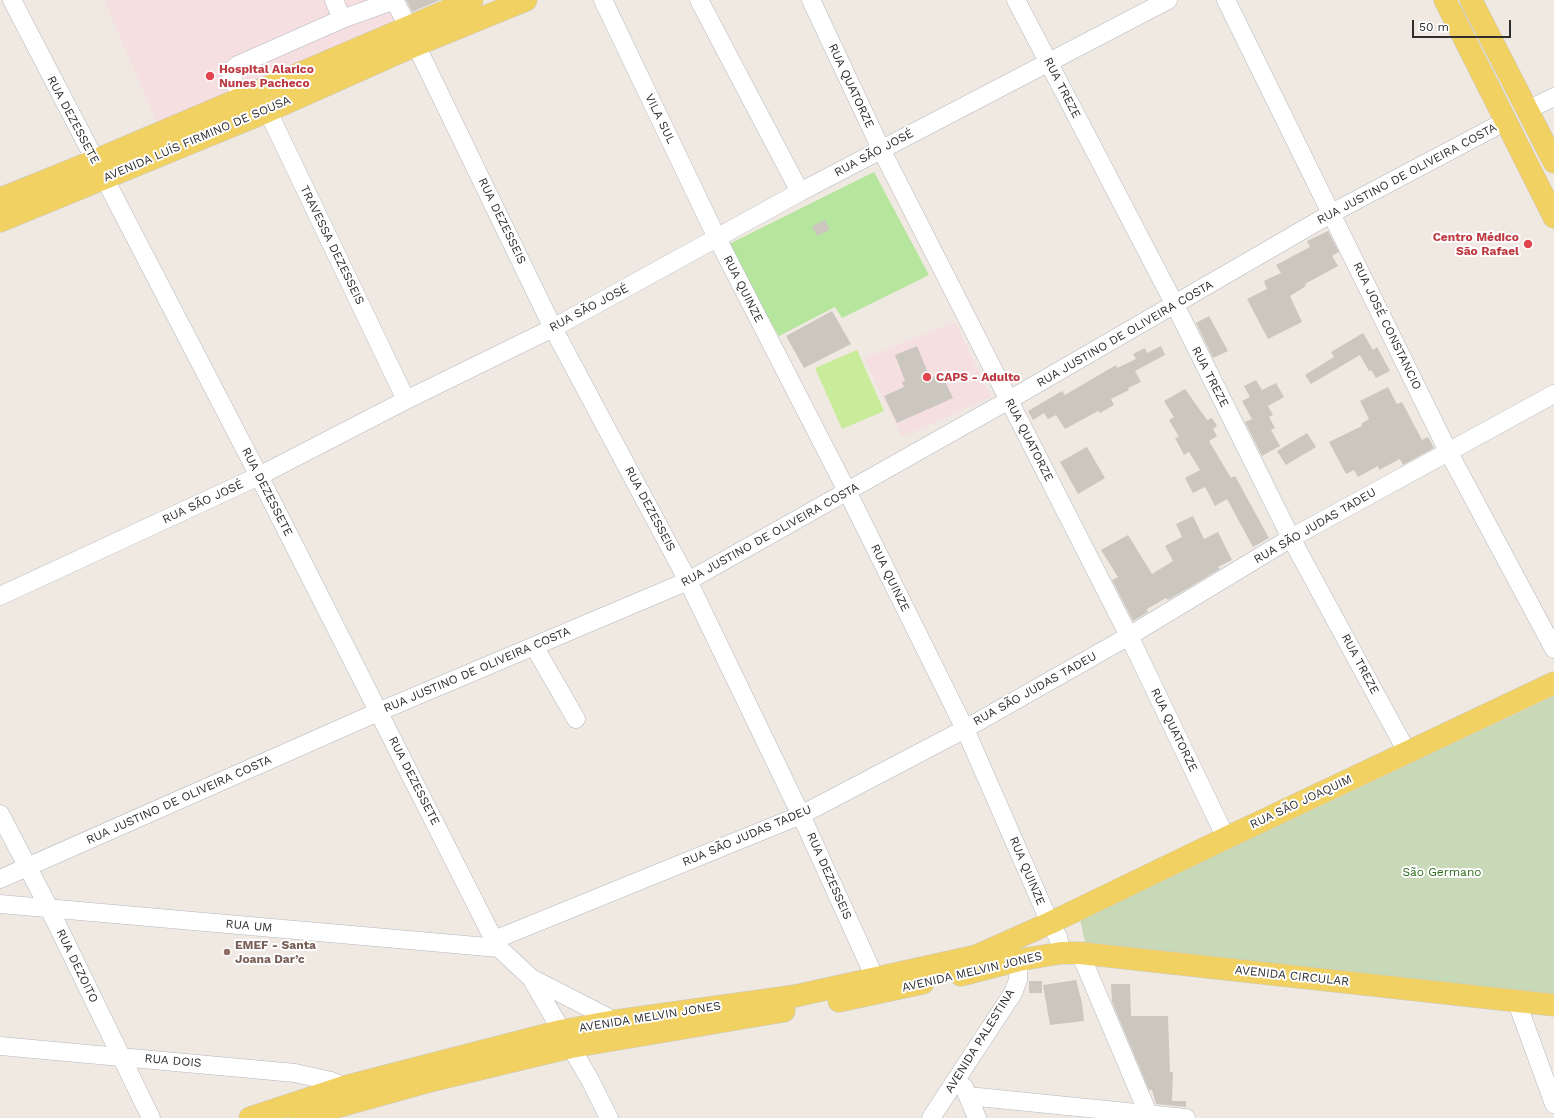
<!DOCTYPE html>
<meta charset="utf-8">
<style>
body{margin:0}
#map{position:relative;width:1554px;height:1118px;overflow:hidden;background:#efe9e1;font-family:"Work Sans",sans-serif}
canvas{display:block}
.scale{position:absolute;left:1412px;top:20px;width:99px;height:18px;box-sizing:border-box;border:2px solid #2e2e2e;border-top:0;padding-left:5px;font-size:12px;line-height:14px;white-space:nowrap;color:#2e2e2e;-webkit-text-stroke:3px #fff;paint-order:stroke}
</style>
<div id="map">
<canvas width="1554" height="1118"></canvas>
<div class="scale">50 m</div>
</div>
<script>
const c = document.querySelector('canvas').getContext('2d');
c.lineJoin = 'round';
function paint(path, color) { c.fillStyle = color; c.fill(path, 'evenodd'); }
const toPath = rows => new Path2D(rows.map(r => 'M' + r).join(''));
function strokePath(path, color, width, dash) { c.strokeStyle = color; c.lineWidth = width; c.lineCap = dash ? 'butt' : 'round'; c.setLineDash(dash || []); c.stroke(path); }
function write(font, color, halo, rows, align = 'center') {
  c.font = font + ' "Work Sans",sans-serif'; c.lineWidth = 4; c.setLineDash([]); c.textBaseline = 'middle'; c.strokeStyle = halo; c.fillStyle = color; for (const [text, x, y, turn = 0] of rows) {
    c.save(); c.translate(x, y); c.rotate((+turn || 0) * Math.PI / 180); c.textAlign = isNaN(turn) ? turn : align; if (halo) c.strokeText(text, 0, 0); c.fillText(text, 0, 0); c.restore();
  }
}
const medical = toPath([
 [104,0,394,0,407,26,159,127],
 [955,322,991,397,902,437,864,358]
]);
const green = toPath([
 [874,172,929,275,842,318,835,307,779,336,725,246]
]);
const cemetery = toPath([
 [1554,696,1554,997,1085,943,1080,919]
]);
const pitch = toPath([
 [857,350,884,411,842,429,815,368]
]);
const building = toPath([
 [406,0,440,0,412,12],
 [825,220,830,230,817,236,812,226],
 [1328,231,1339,252,1332,256,1338,266,1305,284,1306,286,1290,296,1302,322,1268,339,1247,299,1267,289,1264,281,1281,273,1276,265,1310,247,1307,241],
 [832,311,851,344,804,368,786,336],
 [1209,316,1228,351,1213,358,1196,323],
 [1363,333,1373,350,1377,347,1390,371,1376,378,1371,370,1369,371,1360,355,1311,384,1305,375,1334,357,1331,352],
 [917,346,930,378,941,373,953,398,897,423,884,396,904,387,902,382,905,381,895,355],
 [1161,346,1165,355,1135,371,1141,382,1128,388,1129,390,1111,399,1114,405,1100,413,1098,411,1065,429,1056,415,1048,419,1044,413,1033,420,1028,411,1062,391,1065,395,1116,365,1117,368,1136,359,1133,354,1145,348,1147,353],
 [1256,380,1262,390,1276,383,1284,397,1268,406,1273,415,1269,417,1275,428,1271,430,1280,446,1262,456,1245,422,1252,419,1242,401,1250,397,1244,386],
 [1388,387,1397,404,1402,402,1422,440,1428,437,1434,448,1403,465,1400,459,1379,470,1378,466,1358,477,1354,470,1346,474,1329,442,1362,426,1361,424,1369,419,1360,401],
 [1185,389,1207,420,1212,418,1217,426,1213,429,1217,436,1209,441,1231,478,1235,476,1269,538,1253,547,1227,499,1215,506,1205,487,1193,493,1185,478,1200,470,1189,452,1184,455,1175,438,1179,437,1169,420,1174,417,1164,401],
 [1307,433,1316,447,1286,465,1277,451],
 [1087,447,1105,478,1078,494,1060,462],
 [1193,516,1204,539,1218,532,1232,560,1218,567,1220,569,1168,600,1166,598,1147,609,1148,612,1133,621,1112,580,1118,577,1101,550,1128,535,1152,574,1173,561,1165,546,1182,537,1176,524],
 [1076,980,1082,1003,1084,1021,1050,1025,1043,985],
 [1029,981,1042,981,1042,993,1029,993],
 [1111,984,1130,984,1131,1016,1168,1016,1170,1072,1173,1072,1172,1101,1186,1101,1186,1107,1156,1104,1152,1090,1149,1090,1112,1002]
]);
const minor = toPath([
 [12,0,259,476,494,940,499,948,531,978,615,1021],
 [334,0,342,19,395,0],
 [394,0,408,26],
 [603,0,717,238,848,493,965,729,1050,923,1058,937,1061,953],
 [699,0,800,192],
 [811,0,881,149,1129,636,1226,838],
 [1016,0,1175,305,1291,538,1407,752],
 [1226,0,1448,451,1554,649],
 [416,45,553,328,688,581,801,815,875,978],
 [242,98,231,76,232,70,238,65,342,19],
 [262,99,406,400],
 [1527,110,1554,97],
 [0,596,259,476,406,400,553,328,800,192,1168,0],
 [534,646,576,719],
 [0,814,49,908,151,1118],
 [0,879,378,712,688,581,1009,400,1332,213,1506,121],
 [0,904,499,948],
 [494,940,801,815,965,729,1129,636,1291,538,1554,394],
 [1080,953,1150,1118],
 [531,978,590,1080,609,1118],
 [1516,1000,1554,1104],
 [0,1046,295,1073,331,1081,344,1087],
 [964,1087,977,1118],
 [968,1096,1186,1118],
 [931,1118,1013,993,1018,980,1019,960]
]);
const major = toPath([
 [1445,0,1554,217],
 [1471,0,1554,162],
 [0,199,94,161,472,0],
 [0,221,268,111,416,45,526,0],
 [961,975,1019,960,1061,953,1080,953,1554,1005],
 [839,1001,923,983],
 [300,1117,434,1080,571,1047,784,1011],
 [250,1118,344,1087,561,1031,615,1021,795,996,976,956,1050,923,1226,838,1554,683]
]);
const markers = [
 [210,76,5,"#e0444e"],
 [1528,244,5,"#e0444e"],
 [927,377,5,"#e0444e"],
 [227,952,4,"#8d6e63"]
];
const healthNames = [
 ["Hospital Alarico",219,69],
 ["Nunes Pacheco",219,83],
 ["Centro Médico",1519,237,"right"],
 ["São Rafael",1519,251,"right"],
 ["CAPS - Adulto",936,377]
];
const streetNames = [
 ["RUA QUATORZE",851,86,65],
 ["RUA TREZE",1062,88,63],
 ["VILA SUL",660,119,64],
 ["RUA DEZESSETE",73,120,62],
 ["AVENIDA LUÍS FIRMINO DE SOUSA",197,139,-23],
 ["RUA SÃO JOSÉ",874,153,-28],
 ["RUA JUSTINO DE OLIVEIRA COSTA",1407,174,-28],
 ["RUA DEZESSEIS",502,221,64],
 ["TRAVESSA DEZESSEIS",332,245,64],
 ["RUA QUINZE",743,289,63],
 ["RUA SÃO JOSÉ",589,308,-28],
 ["RUA JOSÉ CONSTANCIO",1387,326,64],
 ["RUA JUSTINO DE OLIVEIRA COSTA",1125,334,-30],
 ["RUA TREZE",1210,377,63],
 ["RUA QUATORZE",1029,440,63],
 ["RUA DEZESSETE",267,492,63],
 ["RUA SÃO JOSÉ",203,502,-25],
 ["RUA DEZESSEIS",650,509,62],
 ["RUA SÃO JUDAS TADEU",1315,526,-30],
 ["RUA JUSTINO DE OLIVEIRA COSTA",770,535,-29],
 ["RUA QUINZE",890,578,64],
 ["RUA TREZE",1360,664,62],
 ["RUA JUSTINO DE OLIVEIRA COSTA",477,670,-23],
 ["RUA SÃO JUDAS TADEU",1035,689,-29],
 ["RUA QUATORZE",1174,730,64],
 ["RUA DEZESSETE",414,781,63],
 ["RUA JUSTINO DE OLIVEIRA COSTA",179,800,-24],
 ["RUA SÃO JOAQUIM",1301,802,-25],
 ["RUA SÃO JUDAS TADEU",747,836,-23],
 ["RUA QUINZE",1027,871,67],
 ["RUA DEZESSEIS",829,876,66],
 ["RUA UM",249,926,5],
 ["RUA DEZOITO",77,966,64],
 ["AVENIDA MELVIN JONES",972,972,-13],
 ["AVENIDA CIRCULAR",1292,976,6],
 ["AVENIDA MELVIN JONES",650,1017,-9],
 ["AVENIDA PALESTINA",980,1041,-58],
 ["RUA DOIS",173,1061,5]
];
const parkNames = [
 ["São Germano",1442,872]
];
const educationNames = [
 ["EMEF - Santa",235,945],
 ["Joana Dar’c",235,959]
];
paint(medical, '#f5dfe0');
paint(green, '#b6e59e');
paint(cemetery, '#c8d9b8');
paint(pitch, '#c9ec9a');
paint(building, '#cbc7bf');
strokePath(minor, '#b4b7c1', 19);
strokePath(major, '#c9c9c9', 23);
strokePath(minor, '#fff', 18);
strokePath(major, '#f2d163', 22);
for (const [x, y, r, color] of markers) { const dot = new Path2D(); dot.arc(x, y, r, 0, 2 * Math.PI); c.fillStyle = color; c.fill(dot); strokePath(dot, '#fff', 1.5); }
write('bold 12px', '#be3a42', '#fff', healthNames, 'left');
write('12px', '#2e2e2e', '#fff', streetNames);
write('12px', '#2c6e1b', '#fff', parkNames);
write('bold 12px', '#785e54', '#fff', educationNames, 'left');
</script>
